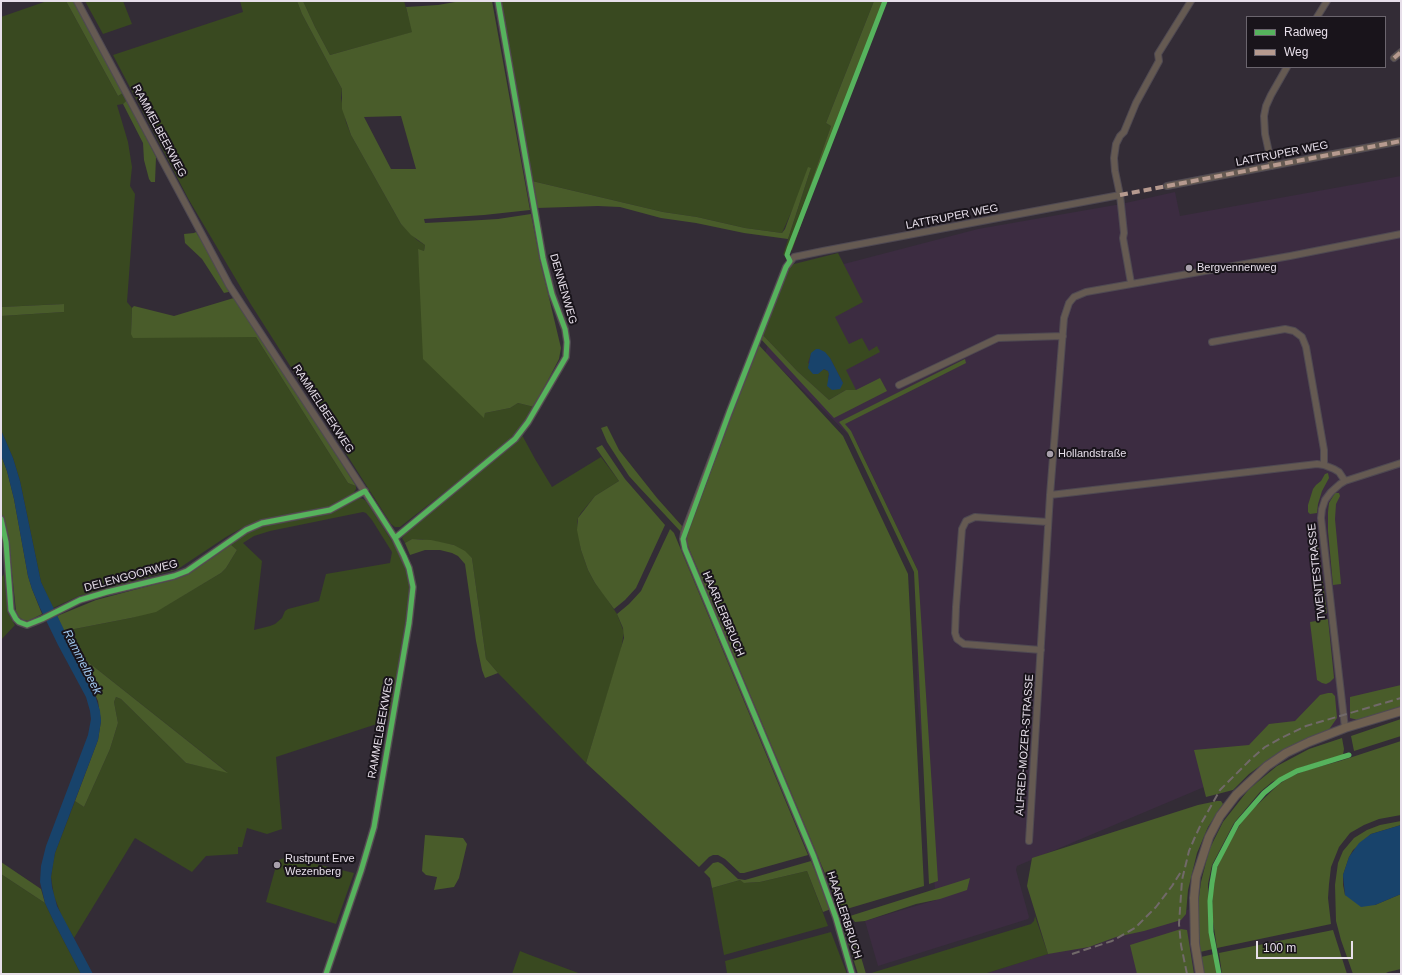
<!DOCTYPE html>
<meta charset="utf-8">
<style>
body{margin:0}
#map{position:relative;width:1402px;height:975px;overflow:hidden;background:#332c36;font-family:Arial,sans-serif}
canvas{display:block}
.frame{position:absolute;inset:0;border:2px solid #e7dfea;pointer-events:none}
.legend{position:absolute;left:1246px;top:16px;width:140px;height:52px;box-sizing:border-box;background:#19141b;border:1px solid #6b656e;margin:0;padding:5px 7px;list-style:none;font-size:12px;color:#e7dfea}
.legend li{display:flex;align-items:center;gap:8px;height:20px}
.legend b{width:20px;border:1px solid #6b656e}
.scale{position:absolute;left:1256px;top:941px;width:97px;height:18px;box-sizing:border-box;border:2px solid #e7dfea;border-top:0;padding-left:5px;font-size:12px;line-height:14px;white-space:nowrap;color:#e7dfea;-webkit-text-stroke:3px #19141b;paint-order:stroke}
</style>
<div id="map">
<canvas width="1402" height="975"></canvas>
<div class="frame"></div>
<ul class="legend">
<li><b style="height:5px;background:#56b35d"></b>Radweg</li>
<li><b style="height:5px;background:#b69a8f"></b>Weg</li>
</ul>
<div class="scale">100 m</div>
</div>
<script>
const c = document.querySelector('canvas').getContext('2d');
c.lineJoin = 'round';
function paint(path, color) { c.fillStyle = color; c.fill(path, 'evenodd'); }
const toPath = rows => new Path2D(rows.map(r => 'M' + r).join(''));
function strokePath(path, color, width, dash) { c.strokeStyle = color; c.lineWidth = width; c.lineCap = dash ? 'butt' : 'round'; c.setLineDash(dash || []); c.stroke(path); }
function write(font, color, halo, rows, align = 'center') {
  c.font = font + ' Arial,sans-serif'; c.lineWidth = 4; c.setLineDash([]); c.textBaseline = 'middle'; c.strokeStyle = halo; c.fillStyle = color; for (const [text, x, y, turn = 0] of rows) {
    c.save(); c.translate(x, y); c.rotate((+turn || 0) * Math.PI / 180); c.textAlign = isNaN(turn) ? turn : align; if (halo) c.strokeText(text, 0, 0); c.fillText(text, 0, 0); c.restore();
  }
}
const built = toPath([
 [1401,176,1401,706,1351,725,1017,866,1016,870,1029,917,1028,919,878,966,865,921,936,900,917,696,918,571,857,443,765,353,794,277,978,229,1121,204,1175,192,1180,216],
 [1190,909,1202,974,984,974]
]);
const green = toPath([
 [47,1,66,1,118,96,123,93,127,100,123,104,117,105,128,142,132,167,130,186,135,194,127,302,132,308,131,334,256,337,348,483,356,486,356,489,352,496,330,507,260,521,242,528,226,537,178,569,79,596,53,608,41,582,20,481,13,458,1,430,1,316,64,312,63,304,1,307,1,17],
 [85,1,123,1,132,24,103,34],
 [240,1,297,1,302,14,342,89,341,98,346,122,351,135,401,224,417,240,425,245,424,251,418,250,419,261,484,417,485,413,510,408,518,403,534,407,524,425,510,441,400,527,395,527,391,524,250,303,189,200,113,55,243,12],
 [303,1,404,1,413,32,330,55,315,27],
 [501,1,874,1,826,123,831,126,786,254,783,255,811,168,782,233,745,228,697,217,663,212,532,181],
 [838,253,863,302,835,317,849,344,862,338,869,351,877,346,880,352,846,370,856,390,846,390,829,400,797,371,760,332,786,266],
 [811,354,830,358,843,383,828,378,829,374,828,371,808,363],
 [522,435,535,459,552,487,601,457,619,481,595,496,581,513,578,518,577,522,581,550,588,570,595,583,603,593,617,614,624,632,621,650,586,763,498,673,486,659,472,558,454,545,420,539,412,539,405,543,402,538,406,532],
 [360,498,363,499,366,501,397,549,407,570,410,588,410,597,389,720,276,757,282,829,267,834,247,828,242,847,238,847,238,854,206,856,192,872,135,838,74,938,62,917,54,896,51,877,53,864,55,853,75,801,84,807,110,749,118,723,114,702,116,697,121,699,186,763,227,772,83,658,77,657,64,631,131,618,162,608,221,573,226,568,237,550,229,543,239,536,270,524,329,513],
 [363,512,366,513,372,520,392,552,390,563,326,574,319,601,288,609,285,611,282,618,275,624,270,626,254,630,262,561,243,543,254,536,270,531],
 [4,574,8,613,15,625,1,640,1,578],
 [287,857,354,873,336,924,266,902,276,866,279,860],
 [807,871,828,926,724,955,712,888,740,880,745,883,760,882],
 [1,874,45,903,54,922,81,974,1,974],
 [1035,916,1048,954,984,974,868,974,1031,924,1034,921],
 [831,932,847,974,725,974,727,973,725,961],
 [520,951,530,955,581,974,512,974]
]);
const forest = toPath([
 [66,1,75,1,123,93,118,96],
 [297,1,303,1,315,27,330,55,412,32,406,7,438,5,461,1,492,1,530,210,484,215,424,219,425,223,465,221,498,219,531,214,540,260,561,348,559,359,534,407,518,403,510,408,485,413,484,418,423,359,418,249,424,251,425,245,411,235,401,224,351,135,342,109,342,89,302,14],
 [401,116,416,169,391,169,364,117],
 [874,1,887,1,831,141,792,250,786,254,831,126,826,123],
 [127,100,156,157,155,182,151,182,149,179,144,160,143,143,123,104],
 [808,167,811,168,788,239,744,233,696,223,661,218,620,207,598,206,537,208,532,181,663,212,697,217,745,228,782,233,785,229],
 [196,232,233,291,224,293,202,259,185,243,184,234,194,233],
 [237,297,262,337,356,486,348,483,256,337,133,338,131,334,132,308,134,306,174,316],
 [64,304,64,312,1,316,1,307],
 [760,332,797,371,829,400,846,390,856,390,880,378,887,391,834,418,759,337],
 [756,342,843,436,908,574,924,886,850,908,842,908,839,907,685,539],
 [965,359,966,363,845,424,851,431,918,571,938,881,929,884,914,572,848,433,839,422],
 [607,426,619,450,657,498,682,526,681,532,639,487,629,476,607,442,601,428],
 [602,445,625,479,665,525,636,588,625,600,614,609,595,583,588,570,581,550,577,530,578,518,595,496,619,481,596,448],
 [1,455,7,471,14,499,28,576,32,589,42,614,28,621,23,620,19,617,16,611,8,535,1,513],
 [1328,473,1329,478,1322,491,1318,504,1317,513,1310,514,1308,512,1308,505,1313,489,1316,485,1321,481,1325,474],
 [1335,493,1339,493,1340,496,1336,504,1335,519,1341,584,1333,585,1328,531,1328,512,1329,503],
 [1311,527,1316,530,1327,613,1318,615,1308,528],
 [670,529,674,533,808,855,744,873,740,873,725,859,718,855,713,855,709,857,699,867,586,763,624,638,623,628,617,614,629,604,641,591],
 [412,539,431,540,454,545,465,551,472,558,486,659,498,673,485,678,482,670,476,641,465,564,458,556,452,553,440,550,425,550,410,555,405,543],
 [229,543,237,550,226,568,221,573,156,612,131,618,64,631,57,616,96,600,175,579,187,573],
 [1328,619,1334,678,1330,682,1326,684,1322,683,1317,680,1310,622],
 [77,657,83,658,228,773,186,763,121,699,116,697,114,702,118,723,110,749,84,807,75,801,98,740,101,721,98,701,94,692],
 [1401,685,1401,708,1362,721,1350,718,1350,697],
 [1328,693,1332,693,1335,696,1337,718,1328,731,1302,741,1279,752,1249,774,1233,790,1206,797,1194,750,1249,745,1269,724,1295,721,1320,695],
 [1401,719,1401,736,1354,751,1351,736],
 [1342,738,1344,749,1343,755,1302,767,1272,782,1260,792,1234,823,1212,865,1208,884,1210,931,1213,949,1200,952,1197,911,1201,882,1209,850,1223,822,1249,789,1277,766,1309,749],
 [1401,741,1401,815,1379,819,1364,825,1350,833,1339,847,1331,867,1329,884,1328,898,1331,924,1217,948,1212,915,1213,880,1217,868,1225,850,1241,823,1254,808,1279,784,1292,776,1307,770,1340,761],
 [1217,801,1221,801,1223,804,1208,827,1197,853,1188,890,1186,914,1181,920,1144,931,1116,937,1089,947,1048,954,1027,886,1032,858,1198,805],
 [1401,821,1401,825,1371,834,1353,850,1349,857,1343,875,1343,885,1345,895,1375,905,1401,894,1401,969,1388,972,1384,974,1353,974,1341,940,1336,921,1335,885,1338,863,1343,851,1354,838,1367,830,1380,825],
 [425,835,463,838,467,844,459,878,454,887,434,890,437,877,426,875,422,871],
 [811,861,831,909,823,912,807,871,760,882,744,883,740,880,712,888,710,878,704,872,713,863,718,862,722,864,738,879,745,880],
 [1,862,41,889,45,903,1,874],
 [970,878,967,890,940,899,916,904,865,921,855,922,850,916],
 [845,922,851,923,866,974,858,974,845,933,844,926],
 [1181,929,1187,930,1194,974,1137,974,1130,945],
 [1333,930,1347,974,1222,974,1219,953],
 [1214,954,1217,974,1204,974,1201,957]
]);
const water = toPath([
 [816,349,819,349,825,352,830,358,843,383,840,389,832,390,827,386,829,374,828,371,824,369,818,374,813,374,808,368,811,353],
 [1,430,13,458,20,481,41,582,94,692,100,711,101,721,98,740,55,853,51,877,52,887,57,906,93,974,81,974,54,922,45,903,40,882,41,866,46,846,88,735,91,719,90,711,86,697,58,645,40,608,32,589,28,576,14,499,7,471,1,455],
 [1401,825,1401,894,1375,905,1361,907,1345,895,1343,875,1349,857,1359,843,1371,834]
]);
const minor = toPath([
 [77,1,229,285,395,538,409,568,413,587,409,623,374,827,361,871,326,974],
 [1317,17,1327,1],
 [1394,58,1401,52],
 [1272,166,1265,134,1264,116,1266,106,1271,95,1287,67],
 [1167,186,1401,141],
 [1131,283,1123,238,1124,233,1120,195,1115,171,1114,158,1116,144,1120,136,1124,132,1136,103,1159,61,1158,54,1191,1],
 [1212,342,1285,329,1294,331,1302,337,1306,347,1324,450,1324,465],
 [899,385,998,338,1063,336],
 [1050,495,1317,464,1324,465,1334,469,1339,472,1345,481],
 [1,519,6,542,11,610,16,619,19,622,27,625,42,619,80,600,107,592,174,576,187,571,246,530,262,523,330,510,365,491],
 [395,538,515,439,528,422,566,357,567,342,565,329,552,294,543,258,498,1],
 [1041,650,964,644,957,639,955,633,956,607,962,529,966,521,975,517,1048,522],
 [1345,728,1321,518,1322,509,1325,500,1331,492,1340,484,1345,481,1401,463],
 [1029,841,1050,495,1064,318,1069,303,1074,297,1086,292,1290,256,1401,234],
 [852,974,836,918,814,857,685,549,683,539,684,533,729,413,786,267,794,257,823,251,1120,195]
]);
const major = toPath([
 [1200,974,1195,944,1194,898,1196,877,1209,837,1220,816,1236,795,1267,766,1286,753,1309,742,1345,728,1401,711]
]);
const rail = toPath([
 [1072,954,1112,941,1135,928,1156,907,1172,886,1182,870],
 [1187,974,1181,945,1179,924,1182,880,1189,851,1195,837,1202,822,1220,790,1250,760,1265,747,1281,738,1306,726,1401,698]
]);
const quiet = toPath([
 [1394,58,1401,52],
 [1120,195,1401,141]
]);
const cycleway = toPath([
 [1,519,6,542,11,610,16,619,19,622,27,625,42,619,80,600,107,592,174,576,187,571,246,530,262,523,330,510,365,491,395,538,404,556,409,568,413,587,409,623,374,827,361,871,326,974],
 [395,538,515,439,528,422,566,357,567,342,565,329,552,294,543,258,498,1],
 [852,974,836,918,814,857,685,549,683,539,729,413,786,267,790,261,787,255,789,249,885,1],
 [1219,974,1211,932,1210,901,1212,883,1215,866,1237,824,1264,793,1280,780,1297,771,1349,755]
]);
const markers = [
 [1189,268,4,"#a8a0ab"],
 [1050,454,4,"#a8a0ab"],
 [277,865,4,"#a8a0ab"]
];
const streetNames = [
 ["RAMMELBEEKWEG",159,131,62],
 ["LATTRUPER WEG",1282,154,-11],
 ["LATTRUPER WEG",952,217,-11],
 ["DENNENWEG",563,289,74],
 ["RAMMELBEEKWEG",323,409,57],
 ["TWENTESTRASSE",1317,572,-96],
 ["DELENGOORWEG",131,576,-15],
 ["HAARLERBRUCH",723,614,67],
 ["RAMMELBEEKWEG",381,728,-80],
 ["ALFRED-MOZER-STRASSE",1025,745,-86],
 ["HAARLERBRUCH",844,915,72]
];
const poiNames = [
 ["Bergvennenweg",1197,268],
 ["Hollandstraße",1058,454],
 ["Rustpunt Erve",285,859],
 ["Wezenberg",285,872]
];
const waterNames = [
 ["Rammelbeek",82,662,63]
];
paint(built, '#3c2c41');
paint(green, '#394920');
paint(forest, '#495c2a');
paint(water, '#18436b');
strokePath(minor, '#4f4952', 8);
strokePath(major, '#4f4952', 10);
strokePath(minor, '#655a52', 6);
strokePath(major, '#6f6051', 8);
strokePath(rail, '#716969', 2, [8, 4]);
strokePath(quiet, '#b69a8f', 4, [8, 4]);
strokePath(cycleway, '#56b35d', 5);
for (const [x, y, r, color] of markers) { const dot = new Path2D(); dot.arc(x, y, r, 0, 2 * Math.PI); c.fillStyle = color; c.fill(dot); strokePath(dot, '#19141b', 1.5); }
write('11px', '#e7dfea', '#19141b', streetNames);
write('11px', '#e7dfea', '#19141b', poiNames, 'left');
write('italic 12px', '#a1c9f1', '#19141b', waterNames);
</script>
